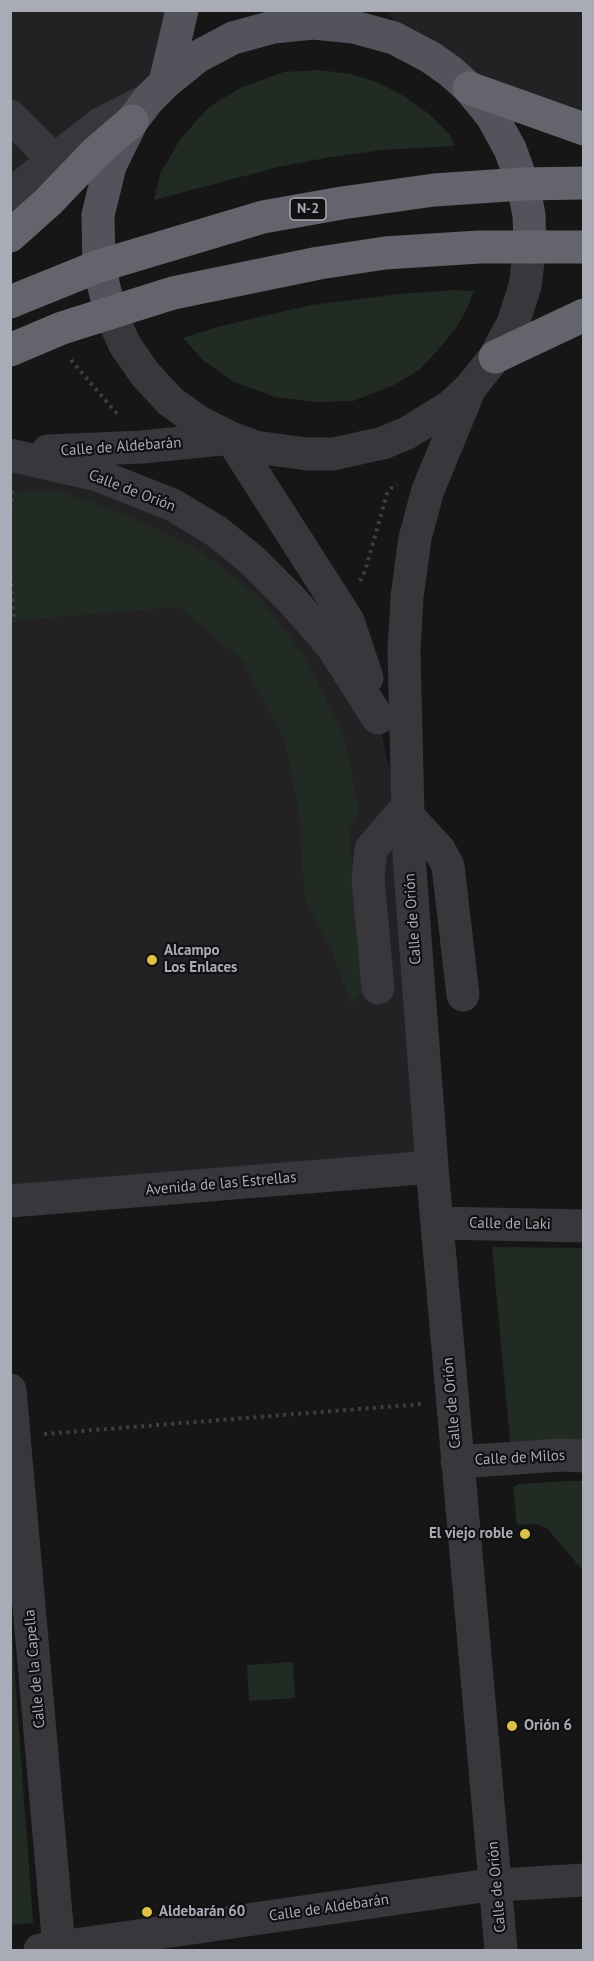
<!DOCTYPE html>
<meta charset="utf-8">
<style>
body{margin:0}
#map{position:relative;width:594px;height:1961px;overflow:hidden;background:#161617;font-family:"PT Sans",sans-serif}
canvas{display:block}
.frame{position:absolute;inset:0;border:12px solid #a9abb6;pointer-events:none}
</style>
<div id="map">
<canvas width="594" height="1961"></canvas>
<div class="frame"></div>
</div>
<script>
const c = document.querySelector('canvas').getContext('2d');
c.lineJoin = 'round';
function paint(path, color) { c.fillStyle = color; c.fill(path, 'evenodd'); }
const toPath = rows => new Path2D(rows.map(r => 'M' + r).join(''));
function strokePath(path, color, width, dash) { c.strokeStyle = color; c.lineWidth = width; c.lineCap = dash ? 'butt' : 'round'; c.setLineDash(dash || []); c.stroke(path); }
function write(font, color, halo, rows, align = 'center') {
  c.font = font + ' "PT Sans",sans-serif'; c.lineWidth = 4.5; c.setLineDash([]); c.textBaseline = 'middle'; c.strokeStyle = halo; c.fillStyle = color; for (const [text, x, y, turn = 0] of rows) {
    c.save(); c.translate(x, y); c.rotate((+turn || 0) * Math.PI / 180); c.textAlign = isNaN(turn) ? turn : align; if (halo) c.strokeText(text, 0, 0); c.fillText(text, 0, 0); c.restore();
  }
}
const built = toPath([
 [11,11,180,11,164,81,11,231],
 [386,11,583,11,583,129,419,47],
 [11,455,216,531,378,718,409,856,432,1167,11,1202]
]);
const green = toPath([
 [319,70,351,74,377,82,402,95,428,113,450,135,455,146,382,150,331,157,278,167,154,200,160,174,181,138,209,107,240,88,284,72],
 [454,290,474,291,467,309,456,328,438,350,419,370,392,386,353,401,316,402,275,397,234,382,204,361,183,338,217,327,311,305,399,294],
 [56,490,130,516,197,549,258,596,306,658,345,740,359,812,349,832,363,992,351,1004,332,951,305,901,298,805,285,742,243,661,179,607,11,621,10,492],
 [492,1247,583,1248,583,1446,511,1451],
 [567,1481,583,1481,583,1571,547,1528,534,1524,517,1525,513,1488,518,1484],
 [11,1621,33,1923,11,1925,10,1925],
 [293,1662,295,1698,249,1701,247,1665]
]);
const path = toPath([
 [71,360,119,416],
 [10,516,13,487],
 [10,539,11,578,14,622],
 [360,581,365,571,387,494,393,486,397,484],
 [44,1434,422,1404]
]);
const minor = toPath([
 [10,116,53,159],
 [10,195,100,124,148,100],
 [110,312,125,345,145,374,170,401,199,422,231,438,255,447,307,454,333,454,383,443,407,433,451,406,470,388,495,357,513,323,525,286,530,247],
 [470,388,428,490,415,538,407,597,404,650,407,774,409,856,432,1167,501,1950],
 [231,438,348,621,367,678],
 [48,451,142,447,231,438],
 [10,455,97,475,173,505,216,531,252,560,291,599,332,646,378,718],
 [408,816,440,851,448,866,463,995],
 [378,988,368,878,371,849,400,815],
 [10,1201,432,1167],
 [437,1223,584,1226],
 [10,1390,59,1948],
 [457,1462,561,1455,584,1456],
 [40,1950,482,1886,584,1880]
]);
const major = toPath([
 [165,83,182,10],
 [110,312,99,266,98,215,110,166,132,121,148,100,165,83,197,57,233,38,273,27,313,23,354,27,394,38,430,57,450,71,469,88,492,116,510,149,523,184,529,215,530,247]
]);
const highway = toPath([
 [469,88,584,129],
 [10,236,48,202,96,152,132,121],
 [10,302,99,266,263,217,342,203,434,190,523,184,584,183],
 [10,350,62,328,173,293,319,263,385,253,479,247,584,247],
 [495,357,584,315]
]);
const markers = [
 [152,960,6,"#dfc146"],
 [525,1534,6,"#dfc146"],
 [512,1726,6,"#dfc146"],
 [147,1912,6,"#dfc146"]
];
const shields = [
 [308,209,36]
];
const shieldNames = [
 ["N-2",308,209]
];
const streetNames = [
 ["Calle de Aldebarán",121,447,-4],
 ["Calle de Orión",132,491,21],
 ["Calle de Orión",413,919,-94],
 ["Avenida de las Estrellas",221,1184,-5],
 ["Calle de Laki",510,1224,1],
 ["Calle de Orión",452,1403,-95],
 ["Calle de Milos",520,1458,-3],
 ["Calle de la Capella",35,1669,-95],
 ["Calle de Orión",497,1887,-95],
 ["Calle de Aldebarán",329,1908,-8]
];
const poiNames = [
 ["Alcampo",164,951],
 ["Los Enlaces",164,968],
 ["El viejo roble",513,1534,"right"],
 ["Orión 6",524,1726],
 ["Aldebarán 60",159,1912]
];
paint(built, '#222224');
paint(green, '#222a24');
strokePath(path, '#3d3e43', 4, [3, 4.5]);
strokePath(minor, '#37373c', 33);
strokePath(major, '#53545b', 33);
strokePath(highway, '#64656c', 33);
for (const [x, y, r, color] of markers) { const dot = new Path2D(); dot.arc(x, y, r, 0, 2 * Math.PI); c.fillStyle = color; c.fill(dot); strokePath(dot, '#111112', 2); }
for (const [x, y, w] of shields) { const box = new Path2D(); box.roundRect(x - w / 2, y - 11, w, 22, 4.5); c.fillStyle = '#111112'; c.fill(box); strokePath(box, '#a9abb6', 1.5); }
write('bold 14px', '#a9abb6', null, shieldNames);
write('15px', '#a9abb6', '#111112', streetNames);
write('bold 15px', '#a9abb6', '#111112', poiNames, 'left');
</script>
